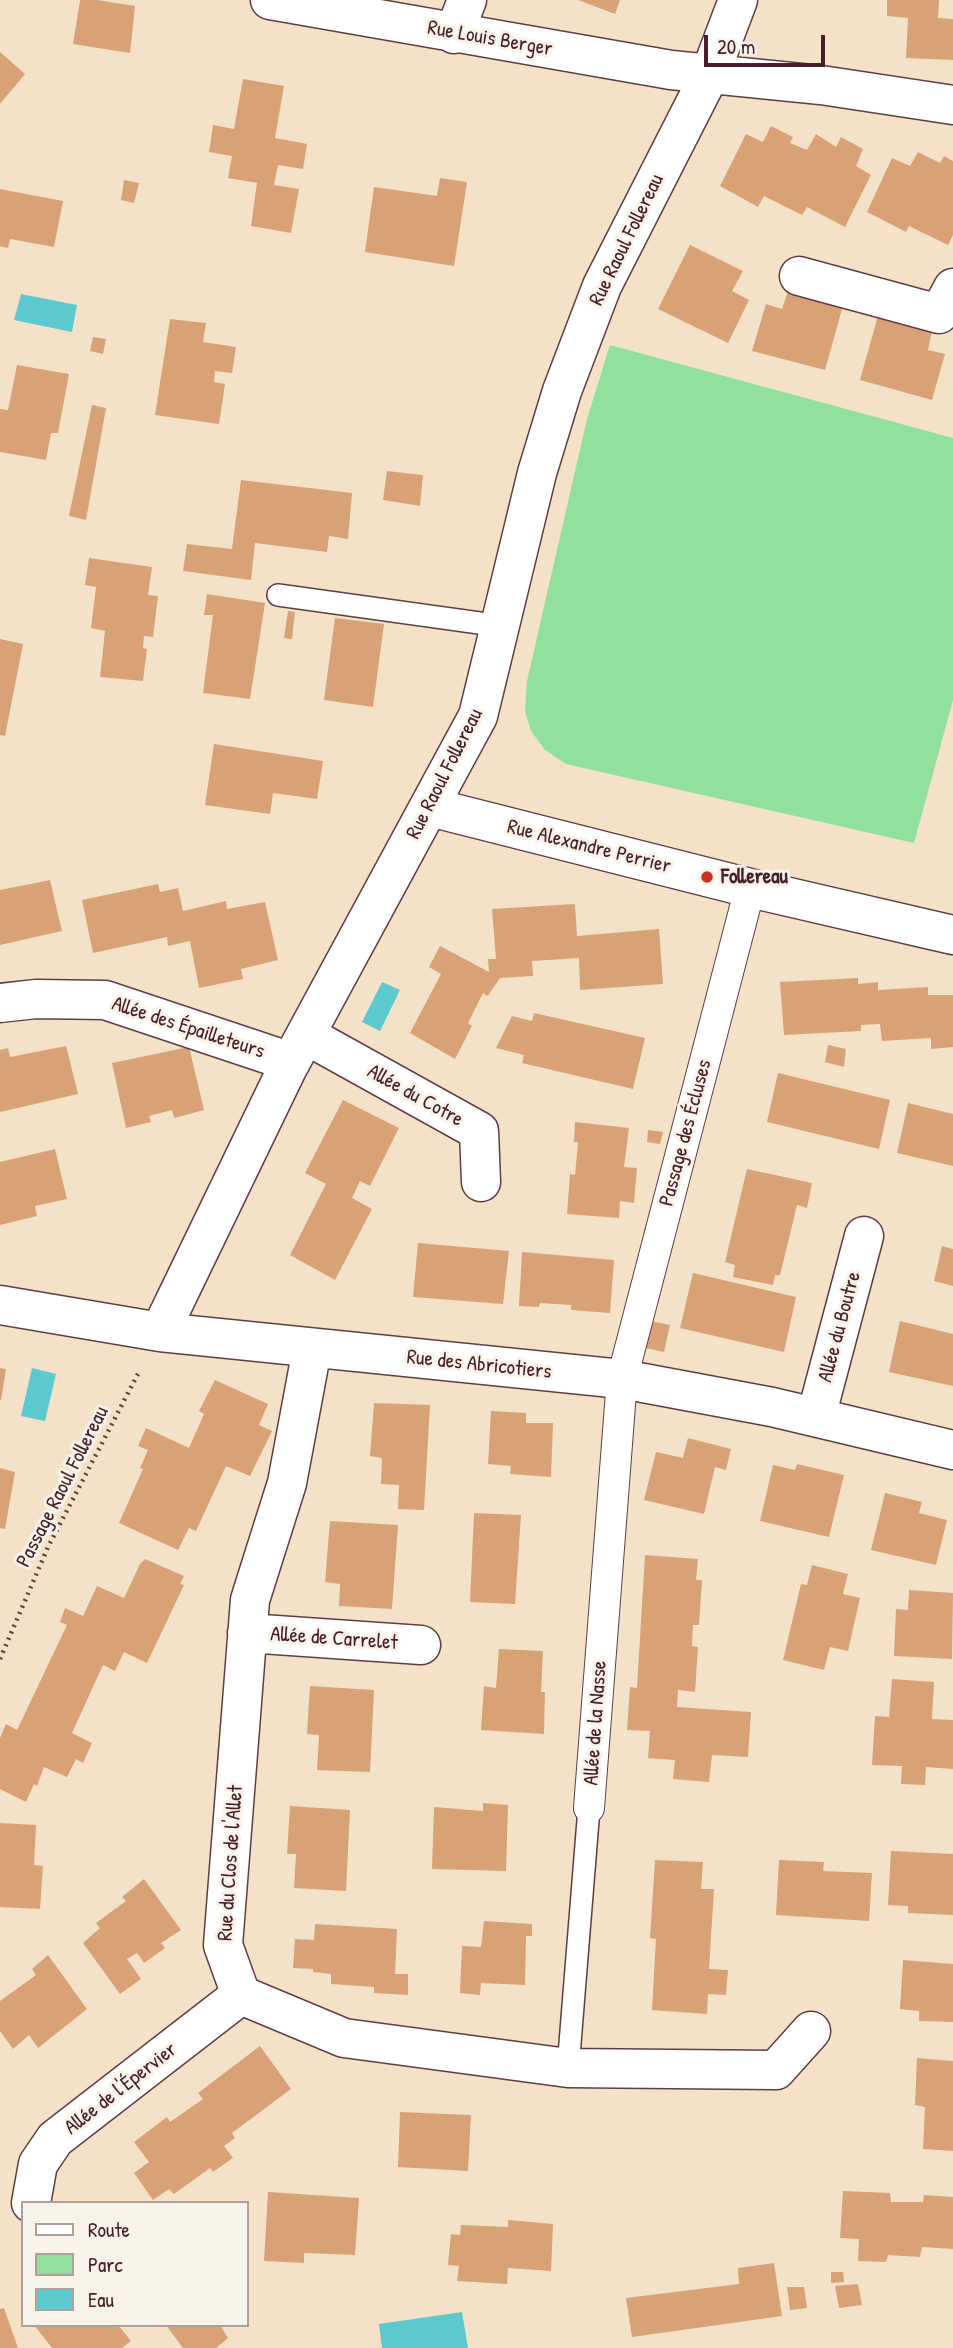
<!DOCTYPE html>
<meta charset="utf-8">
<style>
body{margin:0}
#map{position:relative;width:953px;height:2348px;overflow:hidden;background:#f3e2c7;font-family:"Patrick Hand",sans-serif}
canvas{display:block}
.legend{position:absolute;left:21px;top:2201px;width:228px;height:126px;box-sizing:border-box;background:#f7f3e8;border:2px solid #b29e9c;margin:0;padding:9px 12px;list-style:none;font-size:21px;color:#4a1f2b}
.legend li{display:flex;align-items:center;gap:14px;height:35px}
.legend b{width:35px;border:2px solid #b29e9c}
.scale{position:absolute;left:704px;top:35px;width:121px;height:32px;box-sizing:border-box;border:4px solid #4a1f2b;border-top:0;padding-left:9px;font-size:21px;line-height:24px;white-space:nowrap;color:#4a1f2b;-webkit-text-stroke:5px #f7f3e8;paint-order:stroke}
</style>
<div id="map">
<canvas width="953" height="2348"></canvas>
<ul class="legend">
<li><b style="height:9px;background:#fff"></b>Route</li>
<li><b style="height:19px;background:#92e09d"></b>Parc</li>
<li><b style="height:19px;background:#5cc9cf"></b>Eau</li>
</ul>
<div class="scale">20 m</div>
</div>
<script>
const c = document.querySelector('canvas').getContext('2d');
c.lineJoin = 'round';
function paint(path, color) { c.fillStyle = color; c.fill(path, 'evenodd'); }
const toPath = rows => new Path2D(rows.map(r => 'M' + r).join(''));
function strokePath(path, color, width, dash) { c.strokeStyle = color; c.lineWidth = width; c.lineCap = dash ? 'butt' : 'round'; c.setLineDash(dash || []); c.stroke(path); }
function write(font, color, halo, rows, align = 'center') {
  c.font = font + ' "Patrick Hand",sans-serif'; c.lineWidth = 6; c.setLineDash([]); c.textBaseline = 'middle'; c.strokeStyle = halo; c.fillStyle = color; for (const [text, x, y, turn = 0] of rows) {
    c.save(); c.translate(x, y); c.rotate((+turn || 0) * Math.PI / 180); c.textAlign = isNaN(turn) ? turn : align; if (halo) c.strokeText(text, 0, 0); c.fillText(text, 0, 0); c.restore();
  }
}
const green = toPath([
 [610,345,953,438,953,700,914,843,566,764,545,750,531,731,525,711,527,681,587,419]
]);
const water = toPath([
 [21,294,77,305,72,332,14,320],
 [382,982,400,990,380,1031,362,1022],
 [32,1368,56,1374,45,1421,21,1416],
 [462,2312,468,2348,382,2348,379,2324]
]);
const building = toPath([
 [80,0,97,0,135,6,130,53,73,44],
 [578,0,620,0,615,14],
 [887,0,939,0,938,18,953,19,953,60,906,58,908,18,887,16],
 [0,52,25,74,0,104],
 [243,79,284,86,275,138,307,144,303,169,278,165,274,185,299,189,291,233,251,226,257,183,228,178,232,156,209,152,213,125,234,129],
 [771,126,793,137,790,143,807,150,816,134,836,147,841,137,863,149,856,166,871,175,845,227,807,207,802,215,764,196,758,207,720,186,746,134,763,142],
 [918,152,940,163,944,156,953,161,953,235,948,245,909,226,906,232,867,212,892,158,910,166],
 [440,178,467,182,454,266,365,252,374,187,437,196],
 [124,180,139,183,134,203,121,200],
 [0,189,63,201,54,247,10,239,8,248,0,246],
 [690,245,743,271,732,291,749,300,728,343,658,309],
 [789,288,844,302,825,370,752,351,766,304,782,309],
 [879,312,933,327,928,350,945,354,932,400,860,380],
 [170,319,206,323,203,342,236,347,232,373,215,371,214,382,225,384,219,424,155,415],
 [93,337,106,339,103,354,90,351],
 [17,365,69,374,58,433,51,433,46,460,0,452,0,409,8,410],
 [92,405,106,408,86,520,69,516],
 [387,471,423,475,420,506,383,500],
 [241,480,352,493,348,539,329,536,327,552,255,543,251,580,183,571,187,544,232,549],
 [89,558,152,567,148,595,158,596,153,637,144,636,143,648,147,649,143,681,100,677,105,631,91,628,96,587,85,585],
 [207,594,265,603,250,699,203,693,213,615,204,615],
 [288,611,295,612,292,639,284,638],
 [335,618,384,624,373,707,324,700],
 [0,639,23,644,5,736,0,735],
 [214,744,323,761,317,799,273,793,270,814,205,805],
 [50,880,62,931,0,945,0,890],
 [158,884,160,892,178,888,183,911,226,901,227,909,265,902,278,960,241,969,243,979,199,988,190,941,168,946,167,937,93,953,82,900],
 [575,904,577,936,659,929,663,984,580,990,579,958,532,961,533,976,500,978,488,996,483,993,468,1023,472,1026,455,1059,410,1033,441,974,429,967,440,946,489,972,488,959,496,959,492,909],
 [858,978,858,984,878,982,878,990,928,987,928,995,953,995,953,1047,931,1049,931,1038,882,1041,880,1024,861,1025,861,1031,784,1035,780,982],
 [534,1013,645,1038,633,1089,522,1063,524,1055,496,1048,512,1016,532,1021],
 [828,1045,846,1049,844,1067,825,1062],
 [66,1046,78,1094,0,1112,0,1050,8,1048,10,1057],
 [189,1047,204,1110,174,1118,172,1110,149,1116,151,1122,126,1128,112,1063],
 [778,1073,890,1100,879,1149,767,1122],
 [343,1100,399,1128,370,1186,360,1181,352,1198,372,1209,335,1280,290,1255,326,1184,305,1173],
 [908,1103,953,1114,953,1166,897,1153],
 [575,1122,629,1128,624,1167,637,1168,634,1203,620,1201,619,1218,567,1214,570,1174,575,1175,578,1142,574,1142],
 [648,1130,663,1132,660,1144,647,1142],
 [55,1149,67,1199,35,1206,37,1216,0,1225,0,1162],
 [747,1169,812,1183,807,1208,797,1205,780,1275,775,1275,773,1285,733,1277,735,1265,725,1262],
 [418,1243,509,1251,503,1304,413,1297],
 [942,1246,953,1249,953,1286,934,1281],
 [522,1252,614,1260,610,1313,571,1310,571,1305,540,1303,539,1307,519,1306],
 [693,1273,796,1297,784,1352,680,1328],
 [651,1321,670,1325,664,1352,646,1348],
 [900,1321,953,1334,953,1386,889,1372],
 [0,1368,6,1369,1,1400,0,1400],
 [215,1380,268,1404,259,1425,272,1431,250,1476,226,1466,196,1531,189,1528,178,1550,119,1523,143,1469,140,1468,148,1450,138,1446,146,1428,189,1448,204,1414,199,1411],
 [374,1403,430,1405,424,1510,398,1509,399,1485,381,1484,382,1458,370,1456],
 [491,1411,526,1413,526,1423,553,1423,551,1477,510,1474,511,1466,488,1464],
 [688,1438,731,1449,726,1470,715,1467,704,1514,644,1500,656,1452,683,1458],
 [797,1464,844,1475,829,1537,760,1521,773,1465,795,1470],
 [0,1468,15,1472,5,1529,0,1528],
 [885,1493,922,1502,919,1513,947,1520,936,1565,871,1550],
 [474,1513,521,1515,515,1604,470,1602],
 [330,1521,398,1525,392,1609,339,1606,340,1584,325,1582],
 [645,1555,698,1559,696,1580,702,1580,699,1625,693,1625,692,1646,698,1647,695,1692,678,1690,677,1707,751,1712,748,1757,712,1755,709,1782,673,1779,675,1760,648,1758,650,1731,627,1730,630,1687,637,1688],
 [145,1559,184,1576,180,1584,184,1585,147,1663,124,1652,115,1671,103,1665,72,1733,92,1743,83,1763,76,1759,67,1777,44,1767,37,1786,34,1784,26,1802,0,1789,0,1738,6,1724,17,1730,67,1625,60,1622,65,1608,83,1616,97,1586,124,1598,140,1564],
 [812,1565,848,1574,843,1594,860,1598,848,1651,830,1647,824,1670,783,1660,801,1584,807,1585],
 [909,1590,953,1593,952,1659,894,1656,896,1609,908,1610],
 [499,1649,543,1651,541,1692,545,1692,544,1734,481,1730,484,1686,496,1688],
 [892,1679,934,1682,932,1719,953,1720,953,1769,926,1767,925,1785,901,1784,902,1766,872,1765,875,1716,889,1717],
 [310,1686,374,1690,370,1772,317,1770,319,1735,307,1734],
 [483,1803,508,1805,506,1871,432,1869,434,1807,483,1811],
 [290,1806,350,1810,346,1891,294,1888,296,1854,287,1854],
 [0,1823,36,1825,34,1865,43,1866,40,1909,0,1907],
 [891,1851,953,1854,953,1915,908,1913,908,1906,888,1905],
 [655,1860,703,1862,701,1889,714,1889,709,1969,728,1970,726,1995,708,1994,707,2014,652,2010,656,1939,650,1938],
 [779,1860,824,1862,823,1871,872,1873,869,1921,776,1915],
 [144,1879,181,1930,161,1943,165,1948,144,1963,137,1953,127,1959,141,1979,120,1994,83,1943,100,1928,96,1923,126,1901,122,1897],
 [484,1921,532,1924,532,1936,526,1936,525,1985,481,1983,480,1995,460,1993,462,1946,481,1947],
 [315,1924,397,1929,395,1974,408,1974,408,1995,374,1993,374,1987,331,1984,331,1974,313,1972,313,1969,293,1968,295,1939,314,1940],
 [48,1955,87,2009,38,2048,29,2035,13,2049,0,2031,0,2001,36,1975,32,1969],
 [903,1960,953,1964,953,2022,919,2021,919,2011,900,2009],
 [260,2046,291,2089,232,2133,235,2138,224,2146,233,2158,227,2162,213,2172,210,2168,174,2194,169,2189,153,2200,134,2173,149,2162,134,2142,167,2117,170,2122,203,2099,198,2093],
 [917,2058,953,2061,953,2151,923,2149,925,2107,915,2105],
 [400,2112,471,2115,468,2171,398,2167],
 [843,2191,890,2193,891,2202,923,2202,924,2195,953,2197,953,2249,922,2247,920,2257,888,2255,886,2262,858,2261,859,2239,840,2238],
 [268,2192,359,2198,355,2255,304,2253,304,2263,264,2261],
 [508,2220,553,2224,551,2271,508,2268,507,2284,457,2281,459,2266,448,2265,451,2234,460,2235,461,2225,508,2227],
 [774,2263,782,2316,632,2337,626,2298,739,2284,738,2268],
 [831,2272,843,2272,844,2282,831,2283],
 [858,2284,862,2305,839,2308,835,2286],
 [787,2287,804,2287,807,2308,790,2310],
 [4,2308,18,2348,0,2348,0,2309],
 [34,2325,118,2325,131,2341,122,2348,52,2348],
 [166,2325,220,2325,228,2338,216,2348,183,2348]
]);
const path = toPath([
 [0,1659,48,1547,140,1370]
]);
const service = toPath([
 [278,595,501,626],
 [568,2068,589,1808]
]);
const pedestrian = toPath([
 [589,1808,622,1379,750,888]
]);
const minor = toPath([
 [270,0,671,70,821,85,953,105],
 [454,34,467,0],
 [799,276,939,314,953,288],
 [430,807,750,888,953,935],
 [0,1003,36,999,105,1000,291,1062],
 [306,1035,479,1131,481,1182],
 [0,1305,160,1332,622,1379,772,1407,953,1450],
 [160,1332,287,1069,478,716,537,473,562,391,602,286,710,74,738,0],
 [312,1349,287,1483,250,1600,223,1945,241,1995,344,2038,568,2068,776,2070,811,2031],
 [816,1417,864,1236],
 [247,1633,421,1645],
 [31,2203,38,2164,55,2139,241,1995]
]);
const markers = [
 [707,877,7,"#c8321e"]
];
const streetNames = [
 ["Rue Louis Berger",490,39,10],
 ["Rue Raoul Follereau",627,240,-64],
 ["Rue Raoul Follereau",445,774,-63],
 ["Rue Alexandre Perrier",589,847,14],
 ["Allée des Épailleteurs",188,1028,18],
 ["Allée du Cotre",415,1096,29],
 ["Passage des Écluses",686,1133,-75],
 ["Allée du Boutre",840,1327,-75],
 ["Rue des Abricotiers",479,1365,6],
 ["Passage Raoul Follereau",63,1487,-63],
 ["Allée de Carrelet",334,1639,4],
 ["Allée de la Nasse",596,1723,-86],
 ["Rue du Clos de l'Allet",231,1863,-86],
 ["Allée de l'Épervier",121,2089,-38]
];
const poiNames = [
 ["Follereau",721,877]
];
paint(green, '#92e09d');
paint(water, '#5cc9cf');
paint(building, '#d9a276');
strokePath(service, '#633c42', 24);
strokePath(pedestrian, '#633c42', 32);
strokePath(minor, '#633c42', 41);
strokePath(path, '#633c42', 4.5, [2, 5]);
strokePath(service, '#fff', 21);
strokePath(pedestrian, '#fff', 30);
strokePath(minor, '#fff', 38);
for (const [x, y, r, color] of markers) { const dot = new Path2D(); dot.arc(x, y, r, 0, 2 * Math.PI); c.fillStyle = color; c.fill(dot); strokePath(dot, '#f7f3e8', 2.5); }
write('21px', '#4a1f2b', '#f7f3e8', streetNames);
write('bold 21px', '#4a1f2b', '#f7f3e8', poiNames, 'left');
</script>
